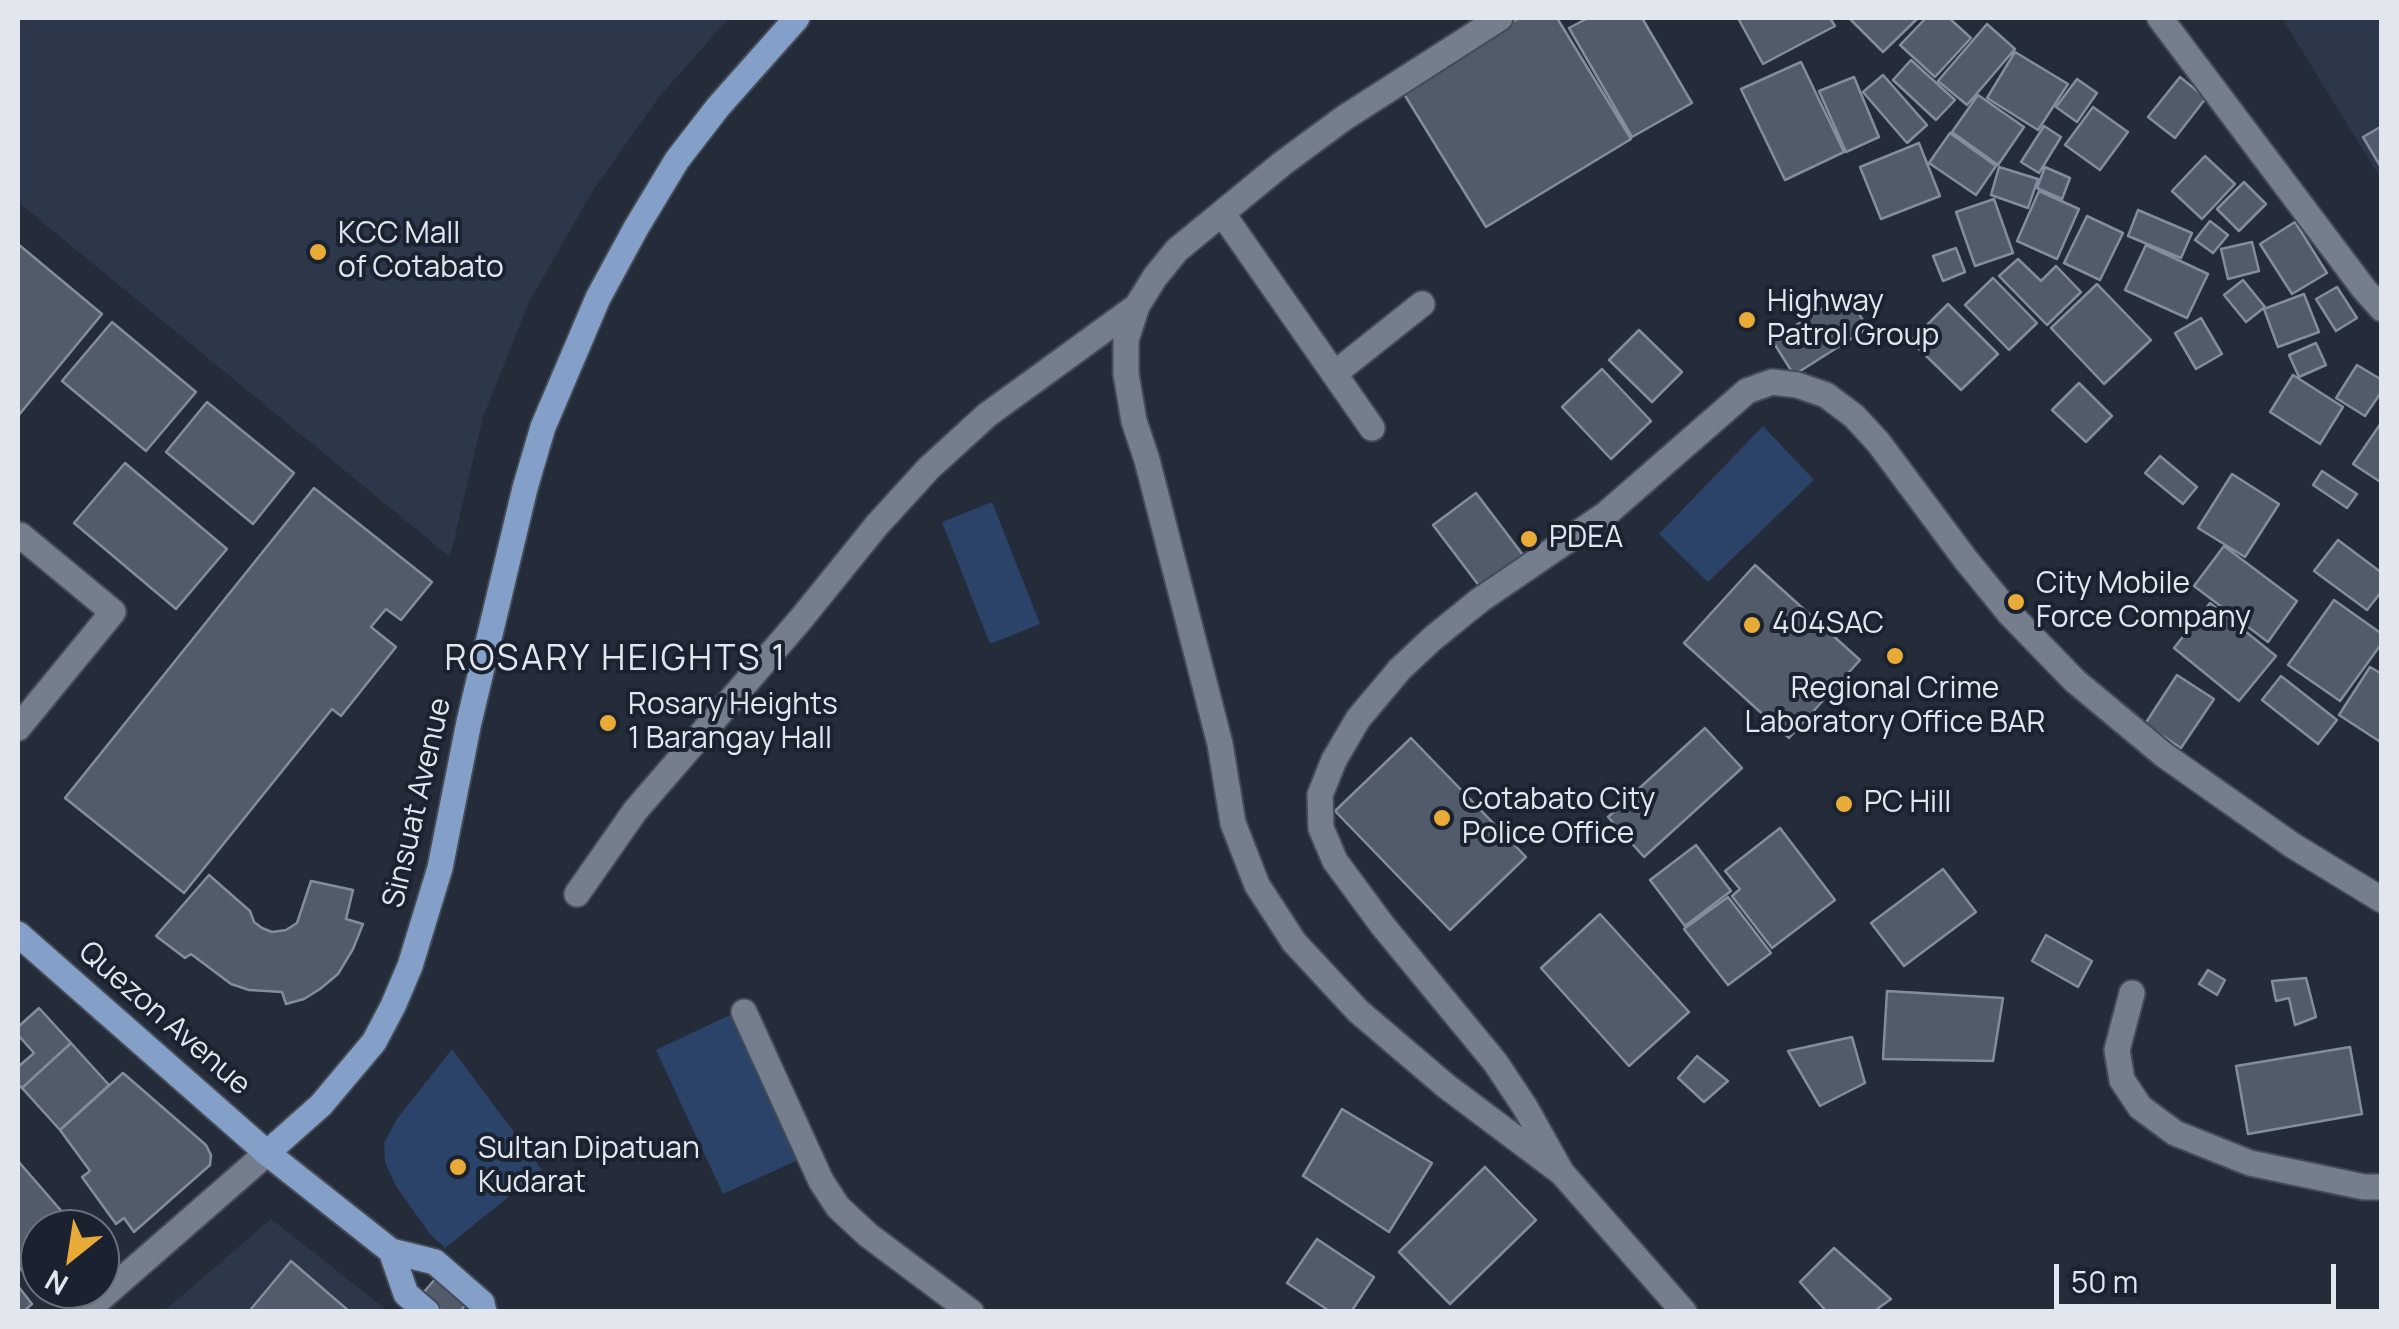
<!DOCTYPE html>
<style>
body{margin:0}
#map{position:relative;width:2399px;height:1329px;overflow:hidden;background:#242c39;font-family:Manrope,sans-serif}
canvas{display:block}
.frame{position:absolute;inset:0;border:20px solid #e1e6ef;pointer-events:none}
.north{position:absolute;left:20px;top:1209px;width:100px;height:100px;box-sizing:border-box;background:#1a222f;border:2px solid #6a707c;border-radius:50%;rotate:210deg;font-size:28px;font-weight:700;line-height:40px;text-align:center;color:#e1e6ef}
.north::after{content:'';display:block;margin:auto;width:35px;height:45px;background:#e9ab38;clip-path:polygon(50% 0,100% 100%,50% 72%,0 100%)}
.scale{position:absolute;left:2054px;top:1264px;width:282px;height:45px;box-sizing:border-box;border:5px solid #e1e6ef;border-top:0;padding-left:12px;font-size:30px;line-height:35px;white-space:nowrap;color:#e1e6ef;-webkit-text-stroke:8px #1a222f;paint-order:stroke}
</style>
<div id="map">
<canvas width="2399" height="1329"></canvas>
<div class="frame"></div>
<div class="north">N</div>
<div class="scale">50 m</div>
</div>
<script>
const c = document.querySelector('canvas').getContext('2d');
c.lineJoin = 'round';
function paint(path, color) { c.fillStyle = color; c.fill(path, 'evenodd'); }
const toPath = rows => new Path2D(rows.map(r => 'M' + r).join(''));
function strokePath(path, color, width, dash) { c.strokeStyle = color; c.lineWidth = width; c.lineCap = dash ? 'butt' : 'round'; c.setLineDash(dash || []); c.stroke(path); }
function write(font, color, halo, rows, align = 'center') {
  c.font = font + ' Manrope,sans-serif'; c.lineWidth = 8; c.setLineDash([]); c.textBaseline = 'middle'; c.strokeStyle = halo; c.fillStyle = color; for (const [text, x, y, turn = 0] of rows) {
    c.save(); c.translate(x, y); c.rotate((+turn || 0) * Math.PI / 180); c.textAlign = isNaN(turn) ? turn : align; if (halo) c.strokeText(text, 0, 0); c.fillText(text, 0, 0); c.restore();
  }
}
const built = toPath([
 [18,18,729,18,659,97,592,192,529,302,483,417,450,557,18,202],
 [2282,18,2381,18,2381,179],
 [271,1219,388,1311,163,1312]
]);
const green = toPath([
 [1763,426,1814,480,1708,582,1659,534],
 [992,502,1040,624,990,644,942,522],
 [730,1015,798,1160,723,1194,656,1050],
 [452,1049,542,1170,445,1248,430,1234,396,1186,385,1162,384,1143,397,1119]
]);
const building = toPath([
 [1519,18,1557,18,1631,139,1486,227,1401,89,1519,18],
 [1588,18,1642,18,1692,103,1632,137,1569,28,1588,18],
 [1738,18,1830,18,1835,26,1763,64,1738,18],
 [1849,18,1918,18,1883,52,1849,18],
 [1926,18,1949,18,1971,38,1935,77,1900,45,1926,18],
 [1987,24,2015,49,1967,105,1938,81,1987,24],
 [2015,52,2068,84,2038,130,1987,98,2015,52],
 [1911,60,1955,100,1936,120,1893,80,1911,60],
 [1801,62,1844,152,1785,180,1741,89,1801,62],
 [1883,75,1927,125,1907,143,1863,92,1883,75],
 [1854,77,1879,137,1846,152,1819,91,1854,77],
 [2180,77,2206,98,2175,138,2148,117,2180,77],
 [2077,79,2097,93,2077,122,2056,107,2077,79],
 [1978,95,2024,127,1998,165,1952,132,1978,95],
 [2093,107,2128,132,2100,170,2065,145,2093,107],
 [2044,126,2061,137,2039,173,2021,162,2044,126],
 [2382,126,2382,169,2363,137,2382,126],
 [1950,133,1996,166,1976,195,1929,163,1950,133],
 [1919,143,1940,196,1881,219,1860,167,1919,143],
 [2205,156,2235,184,2202,219,2172,191,2205,156],
 [1999,167,2038,179,2028,208,1991,195,1999,167],
 [2045,167,2070,178,2062,199,2037,188,2045,167],
 [2244,182,2266,204,2239,231,2217,209,2244,182],
 [2039,191,2079,209,2057,259,2017,241,2039,191],
 [1994,199,2013,253,1975,266,1956,212,1994,199],
 [2138,210,2192,233,2181,258,2128,236,2138,210],
 [2087,216,2123,233,2100,280,2064,263,2087,216],
 [2210,221,2228,235,2213,253,2195,240,2210,221],
 [2295,222,2327,273,2292,294,2260,244,2295,222],
 [2252,242,2259,271,2228,279,2221,249,2252,242],
 [18,244,102,314,18,416,18,244],
 [2146,245,2208,274,2187,318,2125,290,2146,245],
 [1956,248,1965,272,1943,281,1933,256,1956,248],
 [2018,259,2041,281,2056,266,2081,292,2047,325,1999,276,2018,259],
 [1993,278,2037,323,2009,350,1965,305,1993,278],
 [2243,280,2265,307,2246,322,2224,295,2243,280],
 [2097,284,2151,340,2104,384,2051,328,2097,284],
 [2337,287,2357,318,2336,331,2316,299,2337,287],
 [1846,294,1868,328,1794,375,1772,340,1846,294],
 [2304,294,2319,332,2278,347,2264,309,2304,294],
 [1948,304,1998,354,1961,390,1911,341,1948,304],
 [2201,318,2222,354,2196,369,2175,333,2201,318],
 [112,322,196,392,146,451,62,381,112,322],
 [1639,330,1682,372,1652,402,1609,360,1639,330],
 [2316,343,2326,365,2299,377,2289,355,2316,343],
 [2357,365,2382,380,2382,391,2365,416,2336,398,2357,365],
 [1602,369,1651,421,1611,459,1562,407,1602,369],
 [2293,375,2343,407,2320,444,2270,412,2293,375],
 [2079,383,2112,416,2086,442,2052,410,2079,383],
 [207,402,294,473,253,524,166,452,207,402],
 [2381,423,2382,424,2382,483,2353,464,2381,423],
 [2160,456,2197,487,2183,504,2145,473,2160,456],
 [125,463,227,549,176,609,74,523,125,463],
 [2322,471,2357,494,2347,508,2313,485,2322,471],
 [2232,474,2279,504,2245,557,2198,528,2232,474],
 [314,488,432,582,401,620,386,609,371,627,396,647,341,716,332,709,184,893,65,798,314,488],
 [1476,493,1523,555,1480,587,1433,525,1476,493],
 [2338,540,2382,573,2382,591,2367,610,2314,571,2338,540],
 [2224,546,2297,601,2268,642,2194,586,2224,546],
 [1755,565,1860,660,1789,738,1684,643,1755,565],
 [2334,600,2382,634,2382,643,2340,701,2288,665,2334,600],
 [2210,603,2276,656,2239,701,2174,648,2210,603],
 [2370,667,2382,674,2382,743,2339,715,2370,667],
 [2177,675,2214,699,2181,748,2145,724,2177,675],
 [2281,676,2337,720,2318,744,2262,700,2281,676],
 [1705,728,1742,768,1644,857,1608,817,1705,728],
 [1411,738,1526,857,1450,930,1335,811,1411,738],
 [1780,828,1835,900,1772,948,1732,896,1740,889,1725,871,1780,828],
 [1696,845,1731,891,1685,926,1650,880,1696,845],
 [1943,869,1976,912,1904,966,1871,923,1943,869],
 [209,875,250,911,254,922,262,928,272,932,286,930,297,923,311,881,353,890,346,919,363,924,353,949,338,974,320,989,304,999,286,1004,282,992,249,990,231,984,191,954,185,958,156,936,209,875],
 [1728,897,1771,953,1728,985,1684,929,1728,897],
 [1600,914,1689,1012,1629,1066,1541,968,1600,914],
 [2046,935,2092,961,2078,987,2032,961,2046,935],
 [2208,970,2225,980,2217,995,2199,984,2208,970],
 [2306,978,2316,1017,2295,1025,2289,998,2276,1001,2272,981,2306,978],
 [1887,991,2003,998,1993,1061,1883,1059,1887,991],
 [39,1008,71,1043,22,1088,18,1084,18,1067,34,1053,18,1035,18,1027,39,1008],
 [1852,1037,1865,1083,1820,1106,1788,1051,1852,1037],
 [71,1043,109,1085,60,1130,22,1088,71,1043],
 [2350,1047,2362,1114,2248,1134,2236,1066,2350,1047],
 [1697,1056,1728,1081,1704,1102,1678,1078,1697,1056],
 [123,1073,206,1145,211,1155,210,1165,134,1232,124,1218,116,1224,82,1177,90,1171,60,1130,123,1073],
 [1342,1109,1432,1163,1389,1232,1303,1176,1342,1109],
 [18,1161,77,1229,40,1229,40,1289,48,1289,42,1294,18,1266,18,1161],
 [1485,1167,1536,1220,1450,1304,1399,1252,1485,1167],
 [1317,1239,1374,1277,1351,1312,1331,1312,1287,1283,1317,1239],
 [1834,1248,1891,1299,1873,1312,1827,1312,1800,1282,1834,1248],
 [291,1261,350,1312,254,1312,251,1309,291,1261],
 [436,1278,466,1304,460,1312,444,1312,423,1293,436,1278],
 [18,1286,32,1304,23,1312,18,1312,18,1286]
]);
const minor = toPath([
 [1500,18,1344,118,1283,163,1177,250,1155,277,1137,306,1126,340,1126,374,1134,421,1147,460,1220,744,1233,823,1257,885,1294,942,1358,1011,1446,1086,1562,1173,1684,1312],
 [2160,18,2364,289,2382,309],
 [1222,213,1372,428],
 [1334,374,1422,304],
 [18,537,20,535,113,612,18,728],
 [577,894,635,811,801,619,877,525,929,468,987,415,1137,306],
 [2132,993,2117,1050,2122,1080,2140,1107,2175,1133,2250,1163,2364,1187,2382,1187],
 [744,1012,821,1181,838,1207,868,1235,971,1312],
 [1562,1173,1525,1107,1495,1062,1383,926,1335,861,1321,828,1320,795,1334,760,1358,719,1400,669,1432,639,1480,600,1606,514,1747,391,1772,382,1797,385,1826,395,1854,416,1878,442,1966,560,2010,614,2075,681,2164,755,2292,845,2382,900],
 [85,1312,267,1153]
]);
const major = toPath([
 [18,934,267,1153,391,1251,435,1262,482,1303,484,1312],
 [267,1153,321,1105,374,1042,393,1006,410,966,440,868,469,722,525,488,543,427,598,298,636,228,677,160,718,107,797,18],
 [391,1251,406,1294,427,1312]
]);
const markers = [
 [318,252,10,"#e9ab38"],
 [1747,320,10,"#e9ab38"],
 [1529,539,10,"#e9ab38"],
 [2016,602,10,"#e9ab38"],
 [1752,625,10,"#e9ab38"],
 [1895,656,10,"#e9ab38"],
 [608,723,10,"#e9ab38"],
 [1844,804,10,"#e9ab38"],
 [1442,818,10,"#e9ab38"],
 [458,1167,10,"#e9ab38"]
];
const poiNames = [
 ["KCC Mall",338,235],
 ["of Cotabato",338,269],
 ["Highway",1767,303],
 ["Patrol Group",1767,337],
 ["PDEA",1549,539],
 ["City Mobile",2036,585],
 ["Force Company",2036,619],
 ["404SAC",1772,625],
 ["Regional Crime",1895,690,"center"],
 ["Laboratory Office BAR",1895,724,"center"],
 ["Rosary Heights",628,706],
 ["1 Barangay Hall",628,740],
 ["Cotabato City",1462,801],
 ["Police Office",1462,835],
 ["PC Hill",1864,804],
 ["Sultan Dipatuan",478,1150],
 ["Kudarat",478,1184]
];
const streetNames = [
 ["Sinsuat Avenue",418,803,-77],
 ["Quezon Avenue",164,1019,41]
];
const quarterNames = [
 ["ROSARY HEIGHTS 1",616,660]
];
paint(built, '#2c3849');
paint(green, '#2b4369');
paint(building, '#515b6a');
strokePath(building, '#828d9d', 2.5);
strokePath(minor, '#444b56', 29);
strokePath(major, '#444b56', 29);
strokePath(minor, '#747e8d', 25);
strokePath(major, '#85a0c8', 25);
for (const [x, y, r, color] of markers) { const dot = new Path2D(); dot.arc(x, y, r, 0, 2 * Math.PI); c.fillStyle = color; c.fill(dot); strokePath(dot, '#1a222f', 4); }
write('30px', '#e1e6ef', '#1a222f', poiNames, 'left');
write('30px', '#e1e6ef', '#1a222f', streetNames);
c.letterSpacing = '2.5px';
write('35px', '#e1e6ef', '#1a222f', quarterNames);
c.letterSpacing = '0px';
</script>
